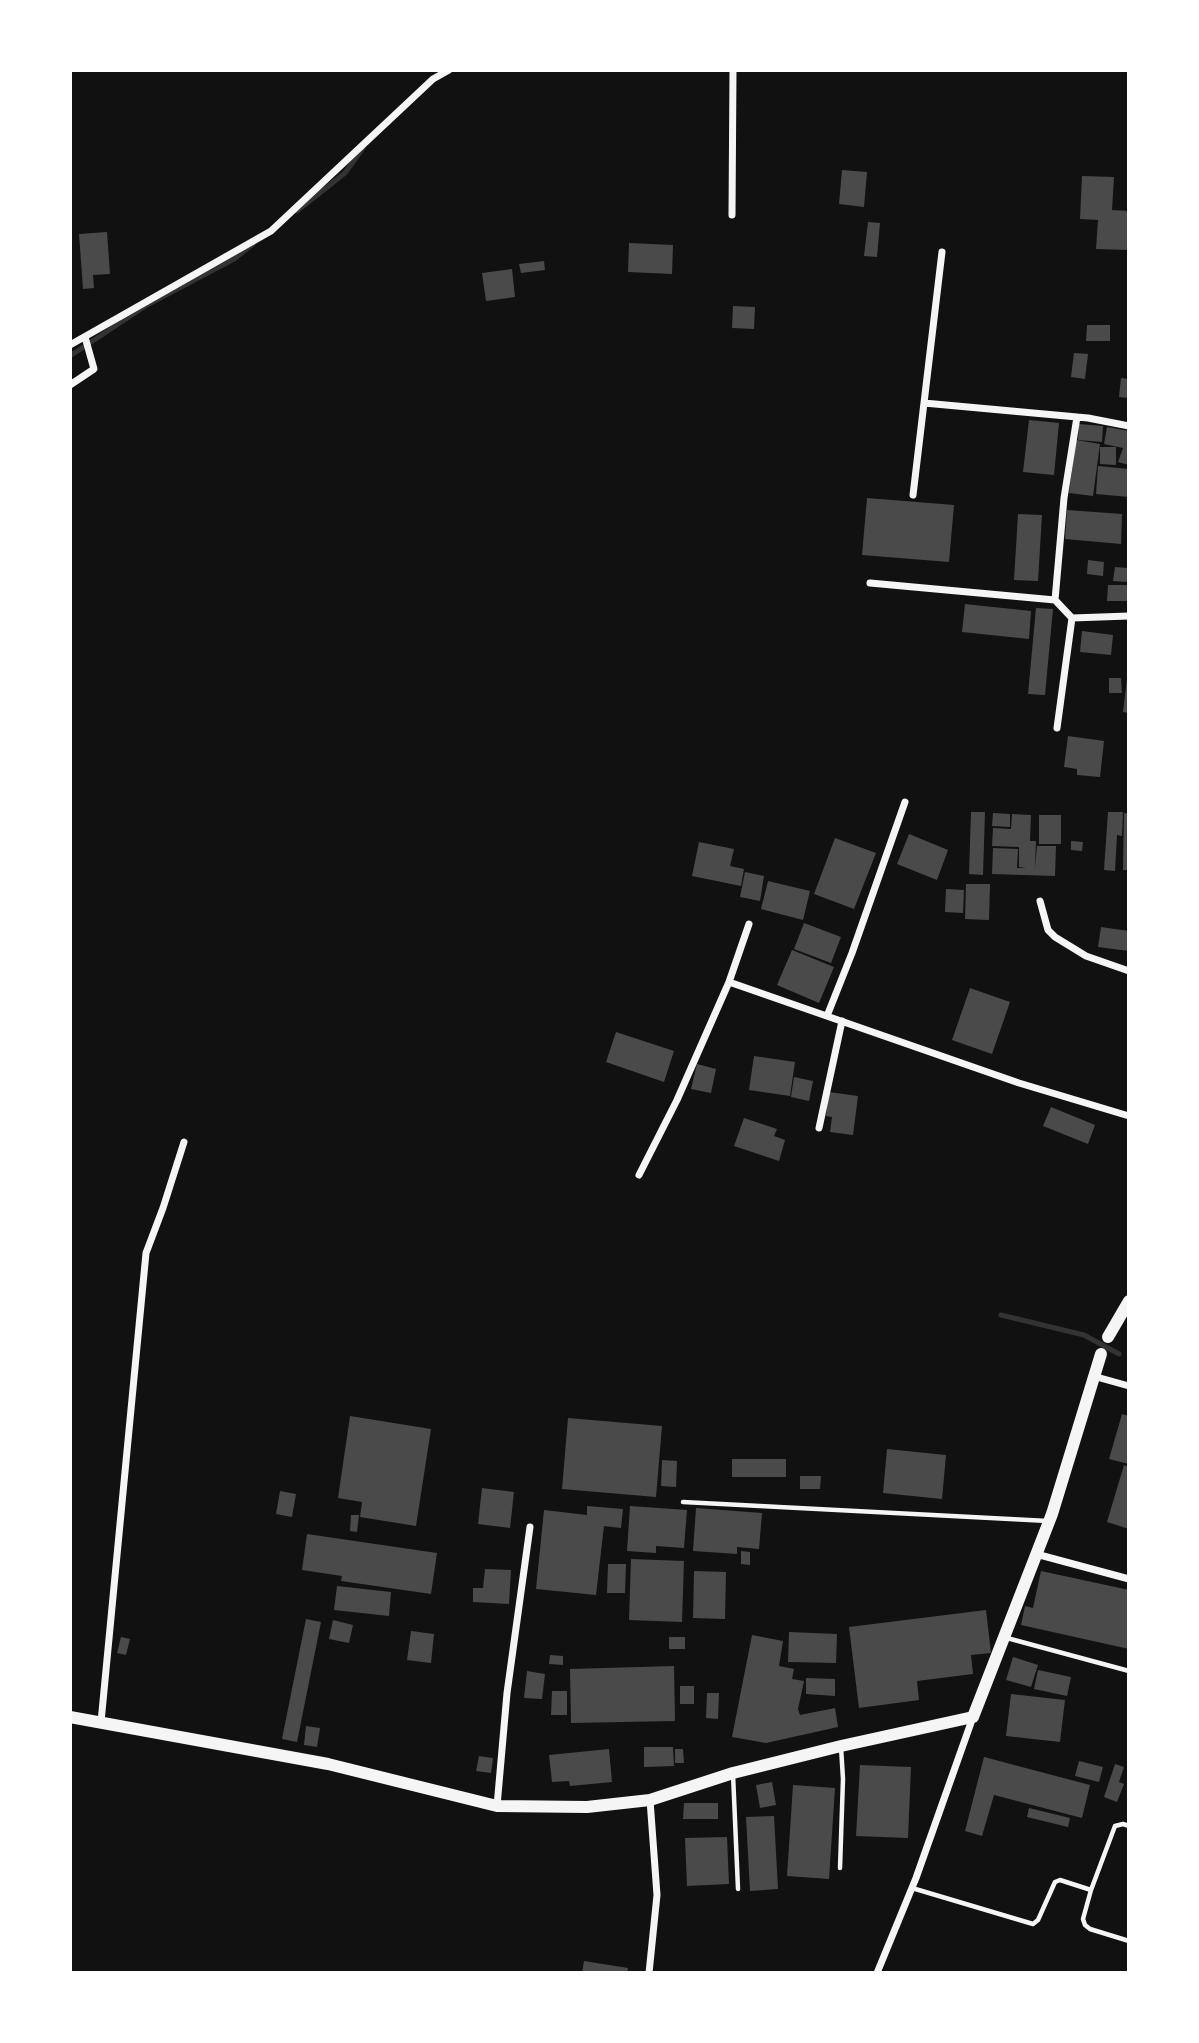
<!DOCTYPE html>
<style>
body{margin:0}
#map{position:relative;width:1199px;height:2043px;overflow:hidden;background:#111;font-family:"Public Sans",sans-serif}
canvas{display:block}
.frame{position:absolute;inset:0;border:72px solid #fff;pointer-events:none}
</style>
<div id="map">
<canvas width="1199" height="2043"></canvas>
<div class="frame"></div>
</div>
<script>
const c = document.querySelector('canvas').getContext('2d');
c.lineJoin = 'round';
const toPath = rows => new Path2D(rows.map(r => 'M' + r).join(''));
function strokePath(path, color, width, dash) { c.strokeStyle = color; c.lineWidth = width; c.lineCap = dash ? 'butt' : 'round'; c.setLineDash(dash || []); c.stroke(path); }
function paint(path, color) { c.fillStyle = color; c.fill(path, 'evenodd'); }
const stream = toPath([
 [297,211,345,173,363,148],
 [70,356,147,305,234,259,253,244],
 [1001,1315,1084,1335,1119,1354]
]);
const building = toPath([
 [842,170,867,172,864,207,839,204],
 [1082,176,1114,177,1112,210,1129,211,1128,250,1096,249,1098,220,1080,219],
 [868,222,880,223,877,257,864,256],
 [107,232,110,274,93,275,94,288,83,289,79,234],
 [629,243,673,245,672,274,628,272],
 [544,261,545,270,521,273,519,264],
 [512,269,515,297,486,301,482,273],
 [733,306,755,307,754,329,732,328],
 [1087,325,1110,325,1110,341,1086,341],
 [1074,353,1088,354,1085,379,1071,377],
 [1121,378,1129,379,1129,398,1119,397],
 [1029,420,1059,423,1054,475,1023,472],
 [1079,424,1103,426,1102,442,1078,440],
 [1107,427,1129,431,1129,465,1118,462,1123,448,1104,444],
 [1076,440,1100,444,1093,496,1069,493],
 [1100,447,1116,447,1116,465,1100,464],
 [1098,466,1129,469,1129,497,1096,494],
 [867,498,954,505,949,562,862,555],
 [1067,510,1122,514,1121,544,1065,539],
 [1018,514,1042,515,1038,581,1014,580],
 [1088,560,1104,562,1103,576,1087,574],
 [1115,567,1129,568,1127,582,1113,581],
 [1108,585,1129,585,1129,601,1107,601],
 [965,604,1031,611,1029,639,962,632],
 [1036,608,1053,609,1045,695,1028,694],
 [1082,631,1113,635,1111,655,1080,652],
 [1109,678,1121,678,1122,693,1109,693],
 [1127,679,1129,680,1129,713,1123,712],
 [1068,736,1104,741,1100,777,1077,775,1077,769,1064,767],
 [971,812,985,812,983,875,969,874],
 [1108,812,1123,812,1122,836,1117,835,1115,871,1104,870],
 [993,813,1010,814,1010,827,992,826],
 [1124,813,1129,814,1129,870,1123,870],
 [1012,814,1031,815,1030,841,1036,841,1035,869,1037,846,1056,846,1055,876,992,874,993,848,1018,849,1017,868,1026,868,1019,867,1019,847,992,846,993,828,1011,829],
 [1039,815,1061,815,1061,844,1039,844],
 [909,834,948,850,937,880,897,864],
 [835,838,876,853,854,909,814,894],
 [1071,841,1083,842,1082,851,1071,850],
 [699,842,734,849,730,866,744,869,741,886,692,876],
 [745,872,764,876,760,901,740,897],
 [768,881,810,891,803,920,761,909],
 [966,884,990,884,989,920,965,919],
 [946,889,964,890,963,913,945,912],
 [804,923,841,937,831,963,794,949],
 [1101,927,1129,931,1129,951,1098,947],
 [792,950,834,967,819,1003,777,985],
 [970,988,1010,1002,992,1054,952,1040],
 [616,1032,674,1051,664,1082,606,1062],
 [754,1056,795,1062,790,1096,749,1090],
 [697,1064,716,1069,711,1093,691,1089],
 [794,1077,813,1081,809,1101,791,1097],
 [829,1092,858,1096,853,1135,830,1132,832,1117,826,1116],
 [1051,1107,1095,1125,1088,1144,1043,1126],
 [744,1118,777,1129,774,1136,785,1140,779,1161,734,1146],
 [1122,1414,1129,1416,1129,1464,1109,1459],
 [350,1416,431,1429,416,1526,360,1517,362,1502,338,1498],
 [568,1418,662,1426,656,1497,562,1489],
 [887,1449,946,1455,942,1499,883,1493],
 [732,1459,786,1459,786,1477,732,1477],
 [662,1460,677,1461,676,1487,661,1486],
 [1124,1465,1129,1467,1129,1529,1107,1522],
 [800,1476,821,1476,820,1489,800,1489],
 [482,1488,514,1492,510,1528,478,1524],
 [280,1491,296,1494,292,1517,276,1514],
 [587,1506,623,1509,621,1528,604,1526,596,1595,536,1589,544,1510,587,1515],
 [630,1506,687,1510,684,1548,656,1546,656,1553,627,1551],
 [696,1508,762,1513,759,1549,737,1547,737,1554,693,1551],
 [351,1515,359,1515,357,1532,350,1531],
 [307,1534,437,1553,431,1594,341,1581,342,1576,302,1570],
 [741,1551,750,1552,750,1565,741,1564],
 [631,1559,684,1561,682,1622,629,1620],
 [608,1564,626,1564,625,1593,607,1593],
 [485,1569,511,1570,509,1604,473,1602,473,1588,483,1588],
 [694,1571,726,1572,725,1619,693,1618],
 [1041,1571,1129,1590,1129,1649,1021,1625,1025,1606,1033,1608],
 [337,1586,391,1592,389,1616,334,1610],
 [986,1610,991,1653,971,1655,973,1674,917,1681,919,1700,859,1708,849,1627],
 [306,1619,321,1622,297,1742,282,1739],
 [333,1620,353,1625,349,1643,329,1639],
 [411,1631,434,1634,431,1663,407,1660],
 [789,1632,837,1634,836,1663,788,1662],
 [752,1635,783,1641,779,1666,794,1669,792,1679,804,1681,798,1709,800,1715,835,1708,838,1727,766,1743,732,1737],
 [121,1637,130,1639,126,1655,117,1653],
 [669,1637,685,1637,685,1649,669,1649],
 [550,1655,563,1656,563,1665,549,1664],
 [1013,1657,1038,1665,1031,1687,1006,1680],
 [674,1666,675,1721,571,1723,570,1669],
 [1038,1670,1071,1677,1067,1696,1034,1689],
 [527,1671,545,1674,542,1699,524,1698],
 [806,1678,835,1679,835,1696,806,1694],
 [680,1686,694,1686,694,1704,680,1704],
 [552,1691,567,1691,567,1715,551,1715],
 [707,1693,719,1693,718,1719,706,1718],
 [1011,1694,1065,1700,1060,1742,1006,1736],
 [306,1726,320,1728,317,1747,304,1745],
 [644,1747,673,1747,674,1766,644,1767],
 [609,1749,612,1782,570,1786,569,1781,552,1782,549,1755],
 [675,1749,683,1749,684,1763,675,1763],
 [479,1756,493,1758,491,1773,476,1771],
 [984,1757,1090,1785,1082,1818,994,1795,982,1836,965,1831],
 [1079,1761,1103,1767,1099,1782,1075,1776],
 [1115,1764,1124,1767,1119,1782,1124,1784,1117,1802,1104,1797],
 [860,1765,911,1767,908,1838,856,1836],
 [772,1782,776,1805,760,1808,756,1785],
 [793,1785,835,1788,829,1879,787,1876],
 [684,1803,718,1803,718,1819,683,1819],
 [1029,1808,1070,1818,1068,1827,1027,1817],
 [774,1816,778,1889,750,1891,746,1817],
 [727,1837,729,1884,687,1886,685,1838],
 [584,1961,628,1968,627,1973,582,1973]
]);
const service = toPath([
 [683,1502,1048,1521],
 [1007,1638,1129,1671],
 [733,1774,738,1889],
 [1129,1826,1123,1824,1115,1826,1091,1890,1083,1919,1085,1925,1090,1929,1129,1941],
 [840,1868,843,1779,841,1747],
 [912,1888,1033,1924,1038,1920,1055,1882,1060,1880,1091,1890]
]);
const minor = toPath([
 [732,215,733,70],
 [70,345,271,231,433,79,449,70],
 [70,385,94,369,85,337],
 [924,403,1088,418,1129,426],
 [1077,417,1064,498,1055,600,1072,618,1129,616],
 [913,495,942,252],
 [870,583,1055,600],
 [1057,728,1072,618],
 [1040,901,1048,930,1055,937,1086,956,1129,971],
 [729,982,1019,1083,1129,1116],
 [827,1016,852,953,905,802],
 [819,1128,842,1021],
 [639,1175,677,1100,729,982,749,924],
 [1093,1376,1129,1386],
 [1036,1554,1129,1579],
 [101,1722,146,1253,163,1208,184,1142],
 [497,1806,507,1693,530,1527],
 [649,1973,657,1895,650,1800],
 [877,1973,916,1878,973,1717]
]);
const tertiary = toPath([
 [1108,1337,1129,1301],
 [70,1717,328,1764,497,1806,587,1807,650,1800,733,1773,841,1746,973,1717,1052,1514,1101,1354]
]);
strokePath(stream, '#333', 5);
paint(building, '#4a4a4a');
strokePath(service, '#f5f5f5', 4.5);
strokePath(minor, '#f5f5f5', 7);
strokePath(tertiary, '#f5f5f5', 12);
</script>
